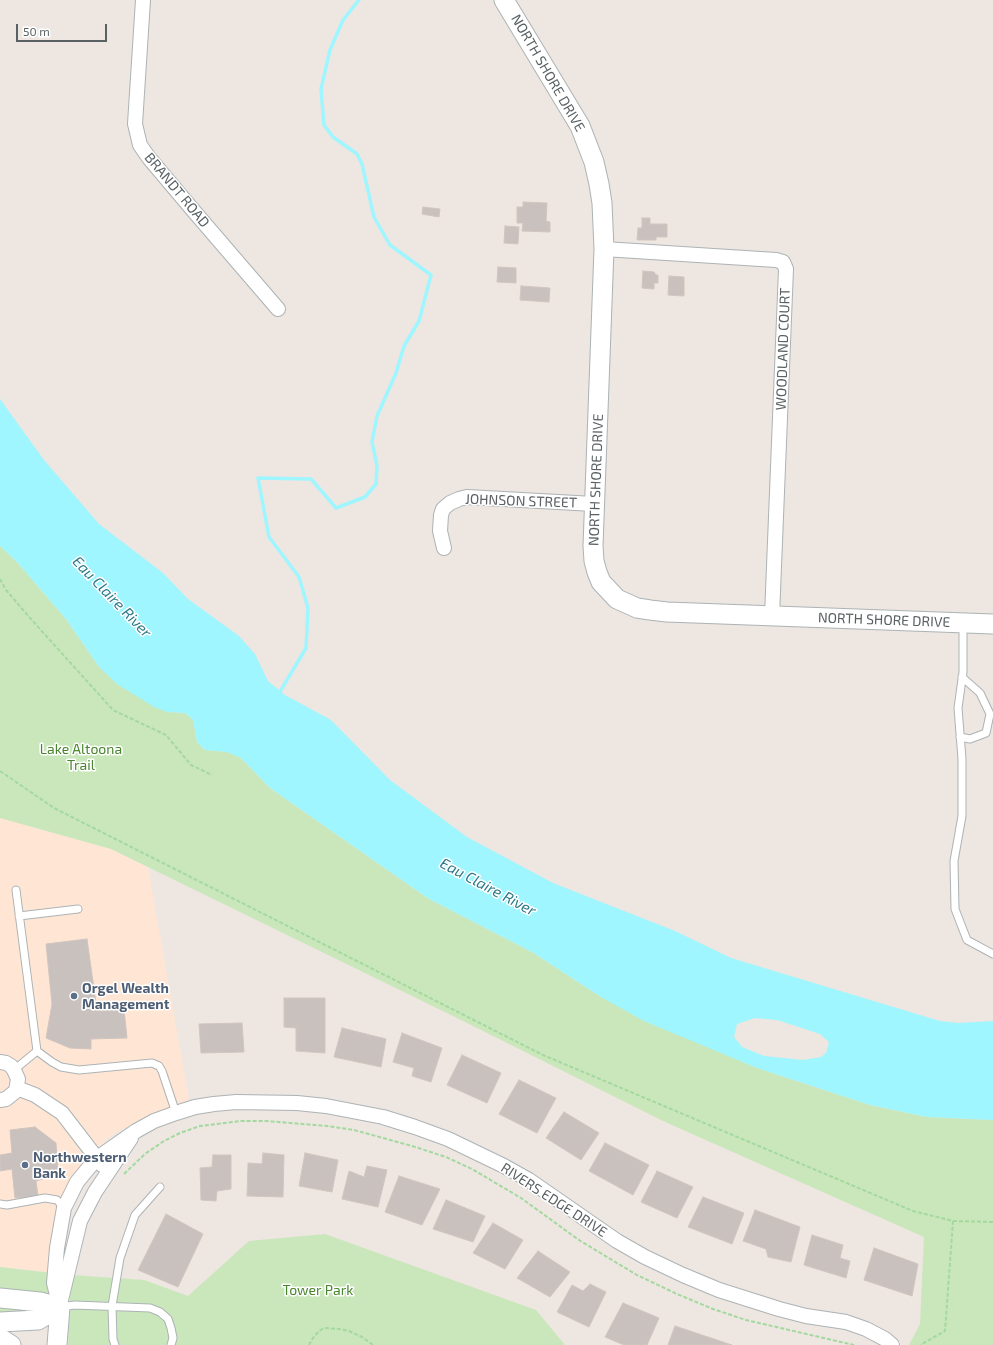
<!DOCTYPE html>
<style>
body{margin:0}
#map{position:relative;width:993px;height:1345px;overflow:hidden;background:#ede6e1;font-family:"Exo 2",sans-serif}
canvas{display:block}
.scale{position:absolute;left:16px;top:24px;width:91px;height:18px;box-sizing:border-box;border:2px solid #596163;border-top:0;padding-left:5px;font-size:12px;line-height:14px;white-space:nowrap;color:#596163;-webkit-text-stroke:3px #fff;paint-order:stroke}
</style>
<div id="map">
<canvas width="993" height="1345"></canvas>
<div class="scale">50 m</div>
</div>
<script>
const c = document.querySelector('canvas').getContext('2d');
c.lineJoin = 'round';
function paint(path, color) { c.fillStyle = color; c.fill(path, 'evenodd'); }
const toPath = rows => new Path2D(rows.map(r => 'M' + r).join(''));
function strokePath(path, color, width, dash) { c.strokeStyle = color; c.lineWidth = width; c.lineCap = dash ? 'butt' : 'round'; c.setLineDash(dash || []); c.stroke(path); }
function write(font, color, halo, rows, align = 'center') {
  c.font = font + ' "Exo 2",sans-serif'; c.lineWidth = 3; c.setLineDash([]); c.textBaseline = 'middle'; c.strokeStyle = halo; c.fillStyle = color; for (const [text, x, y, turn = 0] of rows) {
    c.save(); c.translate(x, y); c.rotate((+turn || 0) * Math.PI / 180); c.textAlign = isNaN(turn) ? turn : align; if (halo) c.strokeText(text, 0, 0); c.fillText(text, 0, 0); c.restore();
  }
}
const commercial = toPath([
 [0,818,111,849,148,867,189,1100,183,1102,142,1119,118,1131,106,1140,86,1162,51,1240,48,1272,0,1267]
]);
const green = toPath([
 [0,546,17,562,66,619,99,667,167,712,185,713,193,720,197,742,205,750,228,752,241,758,270,788,429,899,532,952,601,997,757,1068,870,1105,927,1117,993,1120,993,1345,909,1345,920,1324,924,1237,663,1121,455,1017,111,849,0,818],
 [325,1234,536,1310,565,1345,68,1345,71,1275,144,1280,188,1296,249,1241],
 [0,1267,52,1273,50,1320,0,1315]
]);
const water = toPath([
 [0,399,44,460,99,524,163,573,188,599,239,636,255,654,268,681,285,695,331,720,390,780,467,837,553,883,675,931,731,958,940,1021,958,1023,993,1021,993,1120,927,1117,870,1105,757,1068,644,1021,601,997,532,952,429,899,270,788,241,758,227,752,205,750,197,742,193,720,185,713,167,712,154,707,117,684,99,667,66,619,17,562,0,546],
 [755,1018,777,1020,820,1034,829,1042,826,1053,821,1057,803,1060,764,1056,742,1047,734,1037,737,1024]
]);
const stream = toPath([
 [278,695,306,648,308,608,299,577,269,537,258,478,311,479,336,508,365,497,376,484,377,466,372,442,377,416,396,373,404,346,419,321,431,275,390,245,374,217,362,164,357,154,333,137,324,125,321,89,330,50,343,20,359,0]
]);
const building = toPath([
 [523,202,547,203,546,221,550,222,550,232,522,231,523,223,517,223,517,207,523,207,523,202],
 [423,207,440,209,439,217,422,214,423,207],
 [642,218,650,218,650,224,667,224,667,237,656,237,656,240,637,240,638,228,642,228,642,218],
 [505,226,519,227,518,244,504,243,505,226],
 [498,267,516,268,516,283,497,282,498,267],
 [643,271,654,272,656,275,658,275,658,283,654,283,654,289,642,288,643,271],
 [669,276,684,277,684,296,668,295,669,276],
 [521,286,550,288,549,302,520,300,521,286],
 [87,939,97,1010,124,1009,127,1038,91,1039,91,1049,70,1048,46,1038,52,1004,46,944,87,939],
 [284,998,325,998,325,1053,296,1051,296,1028,284,1027,284,998],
 [242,1023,244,1052,201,1053,199,1024,242,1023],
 [342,1028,386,1039,381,1067,334,1057,342,1028],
 [402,1033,442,1048,431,1082,412,1076,414,1068,393,1062,402,1033],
 [462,1055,501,1073,487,1103,447,1085,462,1055],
 [519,1080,556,1098,537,1133,499,1114,519,1080],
 [564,1112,599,1133,581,1160,546,1138,564,1112],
 [35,1127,56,1143,58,1174,36,1181,38,1196,15,1198,12,1169,0,1171,0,1155,12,1153,10,1130,35,1127],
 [605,1143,649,1165,633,1195,589,1171,605,1143],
 [263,1153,284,1155,283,1197,247,1196,248,1163,262,1164,263,1153],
 [305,1153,338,1160,332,1192,299,1186,305,1153],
 [213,1155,231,1155,231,1189,217,1191,216,1201,201,1200,200,1168,212,1167,213,1155],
 [367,1166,387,1170,378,1207,342,1199,349,1171,364,1177,367,1166],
 [657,1171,693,1187,677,1218,641,1202,657,1171],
 [399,1176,440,1189,422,1225,385,1212,399,1176],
 [703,1197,744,1213,732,1244,688,1227,703,1197],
 [446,1200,485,1216,473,1242,433,1229,446,1200],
 [755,1210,800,1227,791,1262,768,1257,766,1249,743,1241,755,1210],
 [166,1214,203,1234,178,1287,138,1270,166,1214],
 [493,1223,523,1240,505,1269,473,1253,493,1223],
 [812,1235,843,1245,840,1258,850,1261,846,1278,804,1265,812,1235],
 [874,1248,918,1264,912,1296,864,1280,874,1248],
 [538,1251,570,1272,550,1297,517,1278,538,1251],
 [590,1284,606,1292,589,1327,557,1312,572,1285,583,1291,590,1284],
 [623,1303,659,1318,647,1345,624,1345,605,1337,623,1303],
 [675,1326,732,1345,668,1345,675,1326]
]);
const path = toPath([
 [0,579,6,590,30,618,113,710,166,735,191,765,212,775],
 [0,771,54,808,543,1055,913,1211,953,1221,945,1331,920,1345],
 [124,1174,145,1154,164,1141,180,1133,200,1126,241,1121,266,1121,327,1126,354,1130,412,1146,446,1157,472,1169,521,1198,579,1240,607,1257,637,1275,677,1294,713,1309,746,1320,854,1345],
 [953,1221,993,1222],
 [309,1345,313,1338,319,1331,324,1328,339,1329,349,1331,362,1337,373,1345]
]);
const lane = toPath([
 [963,623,963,672,958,708,962,759,962,816,954,861,955,909,967,940,993,954],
 [960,737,970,739,986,733,990,714,980,693,962,677],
 [19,916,78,909],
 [37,1051,52,1062,61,1067,79,1070,152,1063,159,1066,162,1071,176,1113],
 [14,1070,37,1051,16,890],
 [0,1204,7,1205,45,1198,57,1200,64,1208],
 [60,1307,75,1305,150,1308,160,1312,168,1319,171,1328,173,1338,171,1345],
 [115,1345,113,1339,112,1306,120,1258,135,1215,160,1187]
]);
const street = toPath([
 [143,0,135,124,140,145,149,158,192,209,278,309],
 [604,249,776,260,783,262,786,269,772,616],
 [444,548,440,531,441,515,443,509,450,503,459,499,467,497,594,504],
 [0,1062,6,1063,11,1066,14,1070,18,1079,16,1091,6,1099,0,1100],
 [17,1088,35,1095,62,1113,102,1165],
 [60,1304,80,1221,95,1192,131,1138],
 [60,1307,54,1283,57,1248,64,1208,77,1182,96,1159,136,1131,154,1121,176,1113,195,1107,214,1104,236,1102,297,1103,326,1106,383,1117,415,1127,448,1139,504,1166,529,1180,617,1241,645,1257,683,1275,719,1290,779,1309,806,1316,846,1322,866,1329,885,1339,892,1345]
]);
const secondary = toPath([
 [504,0,580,126,594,162,599,184,602,203,604,249,593,546,594,561,597,572,601,582,617,599,637,608,650,610,667,612,993,624],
 [0,1298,40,1302,60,1307],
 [0,1322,38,1320,60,1307],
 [0,1338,11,1345],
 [57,1345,60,1307]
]);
const markers = [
 [74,996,4,"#5c6f8a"],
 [25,1165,4,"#5c6f8a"]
];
const streetNames = [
 ["NORTH SHORE DRIVE",548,73,60],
 ["BRANDT ROAD",177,190,50],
 ["WOODLAND COURT",783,349,-88],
 ["NORTH SHORE DRIVE",596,480,-88],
 ["JOHNSON STREET",521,501,2],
 ["NORTH SHORE DRIVE",884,620,2],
 ["RIVERS EDGE DRIVE",554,1200,33]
];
const parkNames = [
 ["Lake Altoona",81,749],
 ["Trail",81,765],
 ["Tower Park",318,1290]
];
const serviceNames = [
 ["Orgel Wealth",82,988],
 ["Management",82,1004],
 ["Northwestern",33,1157],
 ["Bank",33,1173]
];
const waterNames = [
 ["Eau Claire River",112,597,46],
 ["Eau Claire River",488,887,28]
];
paint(commercial, '#ffe6d4');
paint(green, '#cae7bb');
paint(water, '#9ff6ff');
strokePath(stream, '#9ff6ff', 3.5);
paint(building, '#c8c1be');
strokePath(building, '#d2c5bf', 1);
strokePath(lane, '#adb3b5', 9);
strokePath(street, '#adb3b5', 16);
strokePath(secondary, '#acb3b5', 21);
strokePath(path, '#a3d99e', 2, [4, 2]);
strokePath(lane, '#fff', 7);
strokePath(street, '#fff', 14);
strokePath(secondary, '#fff', 19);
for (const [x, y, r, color] of markers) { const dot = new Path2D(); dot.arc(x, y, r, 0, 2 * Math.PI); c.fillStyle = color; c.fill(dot); strokePath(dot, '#fff', 1.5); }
write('14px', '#596163', '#fff', streetNames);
write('14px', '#49842f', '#fff', parkNames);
write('bold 14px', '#4e5e75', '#fff', serviceNames, 'left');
write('italic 15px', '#2d7988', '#fff', waterNames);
</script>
